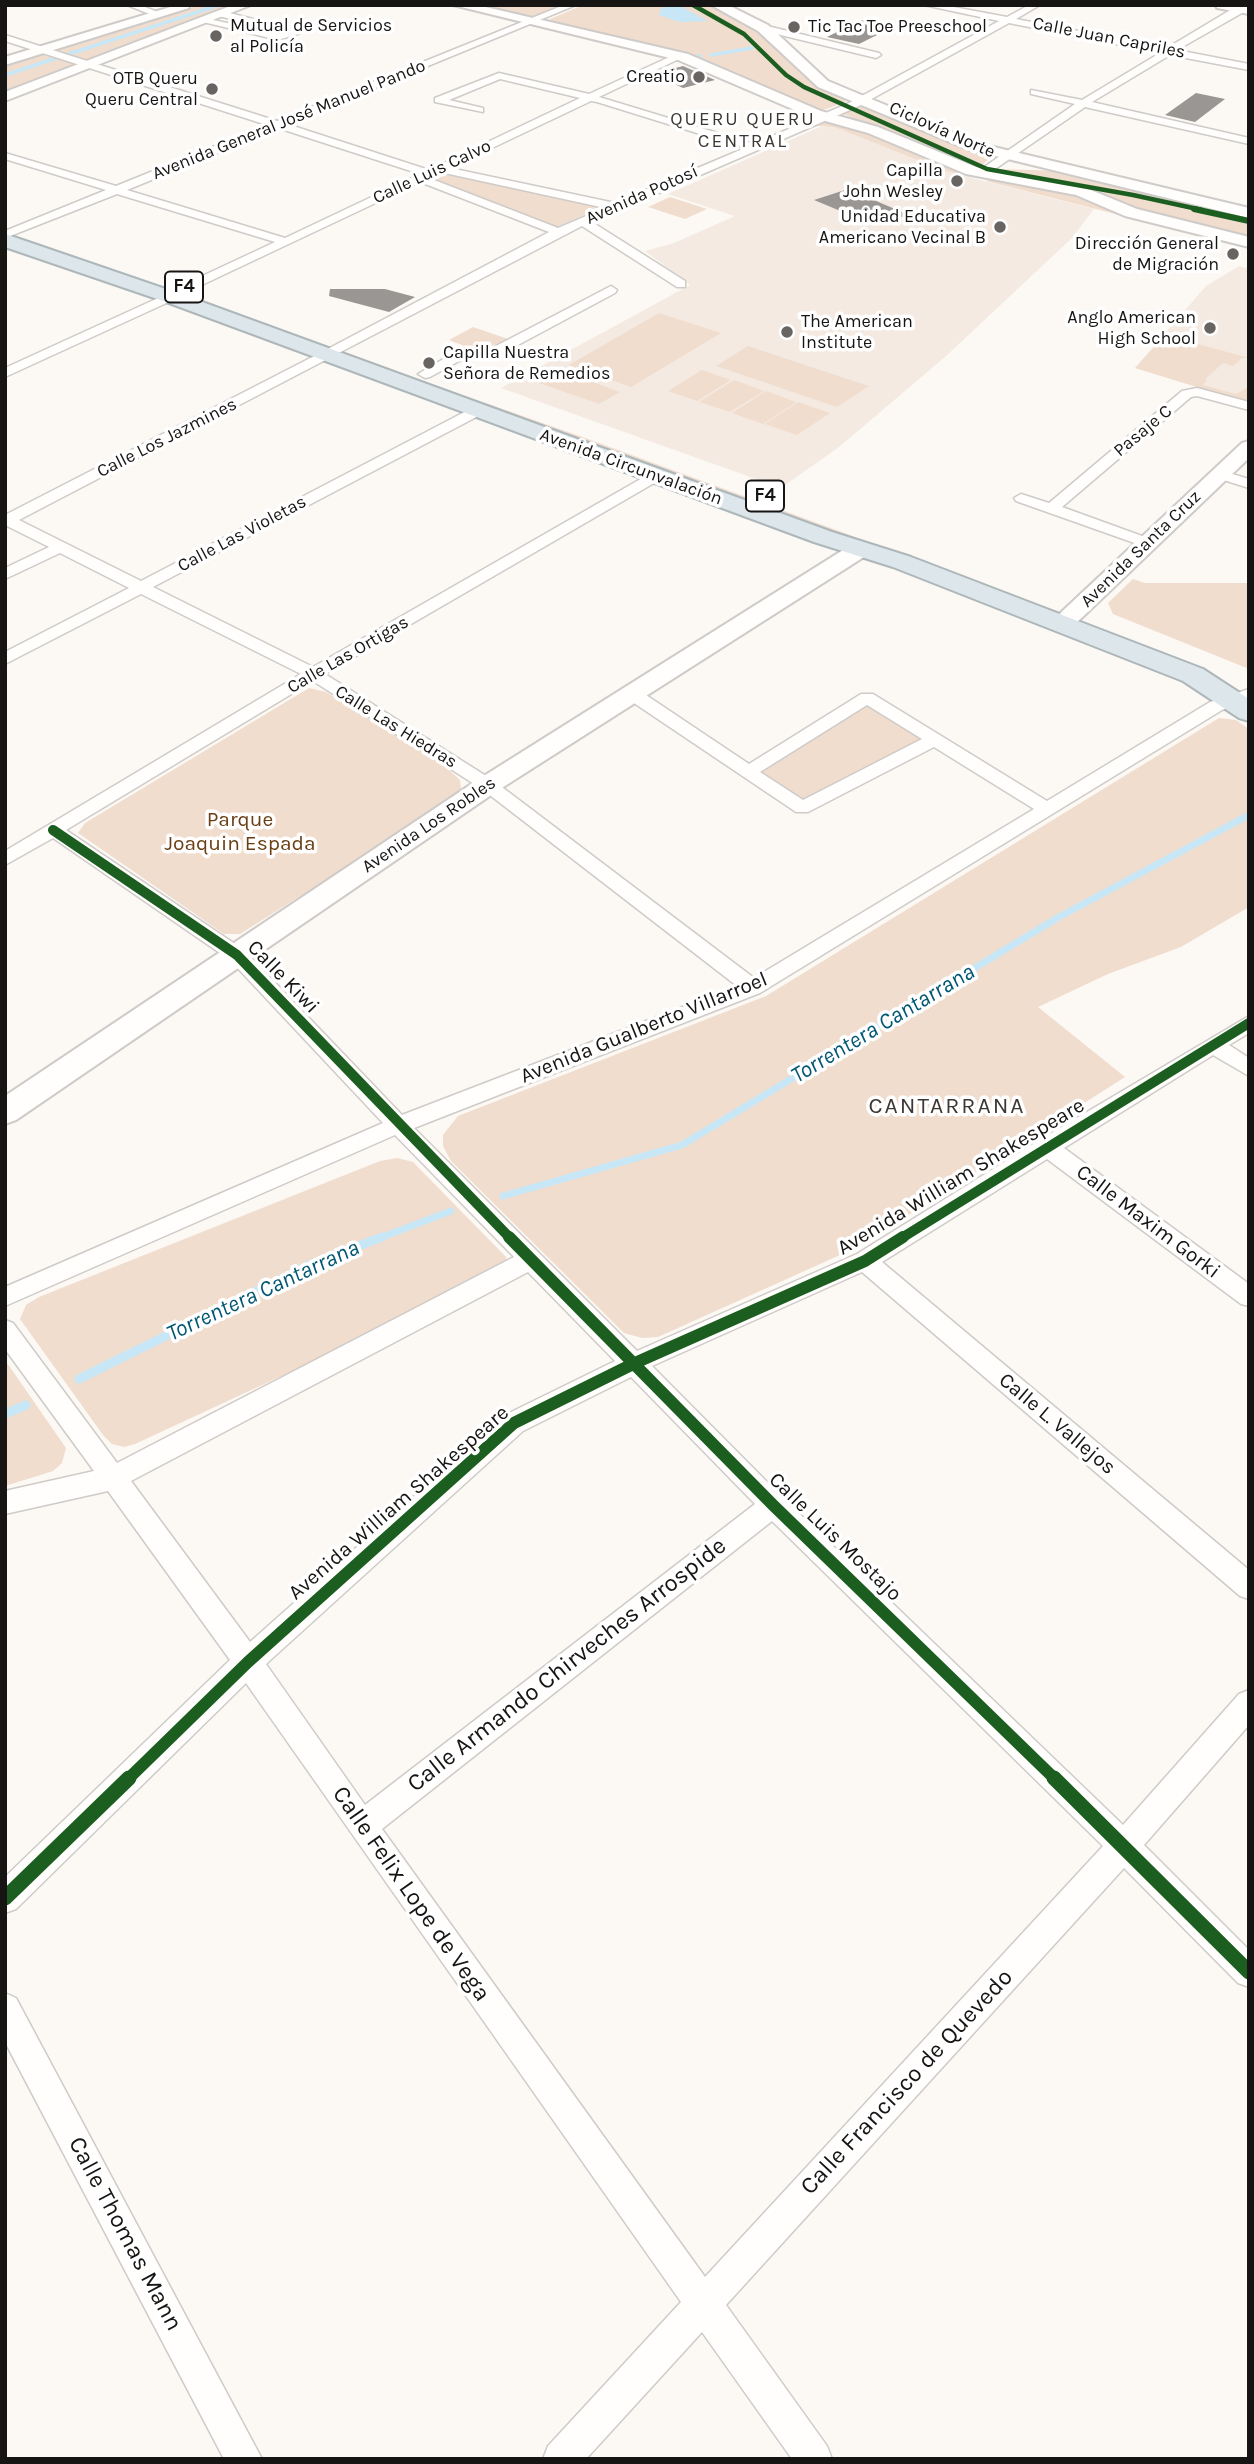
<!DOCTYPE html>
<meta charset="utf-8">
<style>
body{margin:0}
#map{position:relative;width:1254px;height:2464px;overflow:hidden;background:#fcf8f4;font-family:Karla,sans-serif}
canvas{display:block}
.frame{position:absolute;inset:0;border:7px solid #171513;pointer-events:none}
</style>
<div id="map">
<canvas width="1254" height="2464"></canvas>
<div class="frame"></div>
</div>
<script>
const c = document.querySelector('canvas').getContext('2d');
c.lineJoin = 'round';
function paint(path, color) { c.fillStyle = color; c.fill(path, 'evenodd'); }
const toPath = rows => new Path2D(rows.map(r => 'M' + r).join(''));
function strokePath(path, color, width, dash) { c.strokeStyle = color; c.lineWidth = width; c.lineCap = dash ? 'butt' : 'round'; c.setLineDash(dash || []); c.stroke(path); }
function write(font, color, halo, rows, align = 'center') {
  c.font = font + ' Karla,sans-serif'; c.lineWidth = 7; c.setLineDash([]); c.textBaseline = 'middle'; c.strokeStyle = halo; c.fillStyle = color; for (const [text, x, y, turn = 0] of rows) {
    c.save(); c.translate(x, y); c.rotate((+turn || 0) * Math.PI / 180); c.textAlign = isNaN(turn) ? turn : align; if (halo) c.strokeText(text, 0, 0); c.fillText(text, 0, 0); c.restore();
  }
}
const built = toPath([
 [820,127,834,127,945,171,1094,209,1072,238,945,357,839,447,781,488,501,388,690,285,645,251,674,243,735,216,668,194],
 [1239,266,1249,269,1249,403,1135,368,1206,286]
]);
const green = toPath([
 [200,5,238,5,90,61,56,50],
 [468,5,562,5,553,11,519,21],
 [583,5,711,5,756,28,803,76,847,101,827,109,817,110,713,65,548,20],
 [40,54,79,65,5,94,5,64],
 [862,105,989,153,992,156,978,169,843,114],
 [821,123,835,123,879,136,876,138,962,171,957,174,945,171,834,127,814,126],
 [999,169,1061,171,1249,216,1249,239,1130,209,1094,194,991,175],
 [448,174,593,205,598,209,556,227,426,179],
 [991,179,1082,195,1131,218,986,181],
 [670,197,707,209,685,219,648,207],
 [659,313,721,333,631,387,569,365],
 [473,327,508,339,509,339,487,348,470,348,449,340],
 [1165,335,1249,358,1242,358,1233,366,1223,363,1205,379,1207,380,1203,385,1236,394,1249,387,1249,403,1135,368],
 [748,346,778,356,869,386,837,407,716,366],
 [358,358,588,439,1060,612,1056,615,354,360],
 [560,370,620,392,599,404,539,383],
 [702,370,731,380,697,401,668,391],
 [734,380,764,391,730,412,699,402],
 [766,391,796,402,763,424,732,413],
 [798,402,830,413,797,435,765,424],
 [1133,579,1145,583,1249,583,1249,669,1113,614,1108,603],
 [309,688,326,692,438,760,460,780,461,789,454,799,240,934,224,934,78,833,85,823],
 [870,705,920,738,918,742,804,803,760,773,862,706],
 [1219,718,1236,720,1249,729,1249,907,1181,947,1108,974,1038,1007,1125,1077,860,1246,658,1337,642,1338,624,1333,451,1161,443,1146,443,1135,458,1116,766,996],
 [397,1158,413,1162,506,1257,507,1267,497,1276,135,1444,124,1447,112,1444,103,1435,20,1319,26,1305,39,1297,380,1161],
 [5,1360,66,1448,62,1463,53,1471,5,1486]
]);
const water = toPath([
 [678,5,708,21,680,22,659,15,661,8]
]);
const streamFar2 = toPath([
 [711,55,752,48],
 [696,57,700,56],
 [5,75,219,5]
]);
const streamFar1 = toPath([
 [503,1196,682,1145,1059,917,1249,815],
 [377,1239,451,1211]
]);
const stream = toPath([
 [79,1379,309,1265,382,1237],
 [5,1414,26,1405]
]);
const building = toPath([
 [861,20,893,27,859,44,827,37],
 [683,66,715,80,683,88,653,74],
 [1196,93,1225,99,1195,122,1165,115],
 [848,189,909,215,874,225,814,200],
 [330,289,385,289,415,297,389,312,329,296]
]);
const street = toPath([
 [127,5,140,5,165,15,157,17,127,5],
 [564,5,576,5,287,124,429,170,580,98,500,79,449,100,483,108,483,112,435,102,435,98,499,73,589,94,678,53,681,54,681,58,599,97,754,144,849,103,999,21,924,5,943,5,1007,17,1029,5,1040,5,1016,19,1167,48,1237,6,1249,5,1249,9,1177,50,1249,64,1249,70,1170,55,1092,102,1249,138,1249,144,1085,107,985,176,977,176,977,172,1075,104,1031,94,1031,90,1082,100,1160,53,1009,23,857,107,592,222,685,281,685,287,677,287,582,226,19,520,141,581,474,407,484,407,484,413,153,587,313,667,651,473,661,473,661,479,325,674,494,781,754,978,1034,809,934,747,808,812,796,812,625,697,623,693,625,689,637,689,749,764,861,694,873,694,1047,801,1210,702,1249,689,1249,700,1222,710,760,993,414,1128,637,1351,857,1254,1038,1141,1249,1016,1249,1033,1229,1045,1249,1058,1249,1076,1213,1055,1064,1148,1249,1284,1249,1306,1241,1304,1047,1159,882,1262,1249,1570,1249,1599,1240,1596,862,1272,652,1366,782,1497,1123,1825,1239,1694,1249,1690,1249,1725,1144,1845,1249,1950,1249,1987,1238,1983,1124,1868,726,2305,827,2446,832,2459,792,2459,702,2332,586,2459,543,2459,548,2446,681,2302,246,1683,16,1909,5,1913,5,1877,230,1660,108,1491,5,1514,5,1491,94,1471,5,1349,5,1320,13,1323,117,1463,514,1257,395,1135,5,1306,5,1287,383,1123,230,960,53,838,5,865,5,851,301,674,141,594,5,664,5,652,129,588,60,553,5,579,5,568,49,547,5,525,5,515,322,352,549,232,420,182,187,292,181,288,183,285,275,242,117,194,5,238,5,231,106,190,5,159,5,153,116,186,267,125,5,41,5,35,277,121,564,5],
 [591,101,597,102,745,148,615,203,450,168,591,101],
 [278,128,420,174,285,238,127,190,278,128],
 [440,172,605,208,558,228,429,178,440,172],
 [313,681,482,789,737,986,402,1115,244,950,66,830,313,681],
 [867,705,922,739,803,800,760,772,867,705],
 [528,1272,615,1361,505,1415,250,1642,131,1481,528,1272],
 [631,1377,755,1504,365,1805,266,1664,523,1431,631,1377],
 [772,1521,1103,1846,705,2277,382,1829,772,1521],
 [222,11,299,31,301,33,278,40,199,21,204,18,278,34,284,33,219,16,219,12,222,11],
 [763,25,879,53,881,55,876,58,760,30,758,28,763,25],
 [611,286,617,290,615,293,503,353,459,361,430,377,425,378,418,374,450,355,494,347,611,286],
 [169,293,175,297,173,300,5,377,5,368,169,293],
 [1197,388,1249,402,1249,410,1197,396,1191,397,1062,507,1153,540,1155,543,1153,546,1143,546,1016,501,1014,498,1021,494,1049,503,1182,391,1197,388],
 [1219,470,1249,479,1249,488,1214,477,1212,474,1219,470],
 [5,1993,16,1998,262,2459,224,2459,5,2042,5,1993]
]);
const secondary = toPath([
 [177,5,187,5,189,8,5,65,5,57,177,5],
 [233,5,251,5,5,101,5,92,233,5],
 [453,5,477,5,688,54,821,111,878,127,976,167,1086,188,1137,209,1249,237,1249,247,1125,216,1076,195,966,174,868,133,811,117,678,60,453,5],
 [711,5,728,5,768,25,828,81,977,143,1249,208,1249,218,967,149,818,87,758,31,711,5],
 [1216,5,1249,6,1249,14,1217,8,1216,5],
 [1249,441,1249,458,1070,629,1054,629,1050,624,1054,619,1242,443,1249,441],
 [859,543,867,545,870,550,867,555,497,791,16,1120,5,1124,5,1096,479,779,851,545,859,543]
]);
const highway = toPath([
 [5,234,183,295,832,532,911,557,1203,669,1249,699,1249,721,1239,718,1183,681,893,567,814,542,169,303,5,247,5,234]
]);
const cyclewayFar4 = toPath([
 [693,5,744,34,786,75,804,87,987,169,1133,195,1202,210]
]);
const cyclewayFar3 = toPath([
 [1194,209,1249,221]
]);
const cyclewayFar2 = toPath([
 [53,830,237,955,511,1239],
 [900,1239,1249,1023]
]);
const cyclewayFar1 = toPath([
 [509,1237,773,1505,1056,1780],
 [127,1780,248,1662,514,1423,635,1363,865,1261,903,1237]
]);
const cycleway = toPath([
 [1054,1778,1249,1972],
 [5,1898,129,1778]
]);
const markers = [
 [794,27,7,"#676462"],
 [216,36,7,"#676462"],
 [699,77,7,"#676462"],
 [212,89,7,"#676462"],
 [957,181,7,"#676462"],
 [1000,227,7,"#676462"],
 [1233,254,7,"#676462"],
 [1210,328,7,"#676462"],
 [787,332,7,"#676462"],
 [429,363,7,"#676462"]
];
const farPoinames = [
 ["Mutual de Servicios",230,26,"left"],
 ["al Policía",230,47,"left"],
 ["Tic Tac Toe Preeschool",808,27,"left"],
 ["Creatio",685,77],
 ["OTB Queru",198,79],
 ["Queru Central",198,100],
 ["Capilla",943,171],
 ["John Wesley",943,192],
 ["Unidad Educativa",986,217],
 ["Americano Vecinal B",986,238],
 ["Dirección General",1219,244],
 ["de Migración",1219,265],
 ["Anglo American",1196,318],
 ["High School",1196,339],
 ["The American",801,322,"left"],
 ["Institute",801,343,"left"],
 ["Capilla Nuestra",443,353,"left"],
 ["Señora de Remedios",443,374,"left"]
];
const farStreetnames = [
 ["Calle Juan Capriles",1109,38,11],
 ["Avenida General José Manuel Pando",289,120,-22],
 ["Ciclovía Norte",942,130,24],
 ["Calle Luis Calvo",432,172,-25],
 ["Avenida Potosí",642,195,-24],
 ["Pasaje C",1143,431,-40],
 ["Calle Los Jazmines",167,438,-27],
 ["Avenida Circunvalación",631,467,20],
 ["Calle Las Violetas",242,534,-28],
 ["Avenida Santa Cruz",1141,549,-44],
 ["Calle Las Ortigas",348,655,-30],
 ["Calle Las Hiedras",396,727,32],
 ["Avenida Los Robles",429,825,-34]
];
const farNeighbourhoodnames = [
 ["QUERU QUERU",743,120],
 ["CENTRAL",743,142]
];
const shields = [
 [184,287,38],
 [765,496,38]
];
const shieldNames = [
 ["F4",184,287],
 ["F4",765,496]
];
const parkNames = [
 ["Parque",240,820],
 ["Joaquin Espada",240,844]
];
const streetNames = [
 ["Calle Kiwi",283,977,46],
 ["Avenida Gualberto Villarroel",644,1028,-22],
 ["Avenida William Shakespeare",961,1177,-31],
 ["Calle Maxim Gorki",1148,1222,37],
 ["Calle L. Vallejos",1057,1424,40],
 ["Avenida William Shakespeare",399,1503,-41],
 ["Calle Luis Mostajo",835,1537,44]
];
const waterNames = [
 ["Torrentera Cantarrana",883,1024,-31],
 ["Torrentera Cantarrana",263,1291,-25]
];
const neighbourhoodNames = [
 ["CANTARRANA",947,1106]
];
const nearStreetnames = [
 ["Calle Armando Chirveches Arrospide",567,1665,-38],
 ["Calle Felix Lope de Vega",411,1894,55],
 ["Calle Francisco de Quevedo",907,2082,-47],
 ["Calle Thomas Mann",125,2234,62]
];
paint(built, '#f4eae2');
paint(green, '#f0ddce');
paint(water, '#c7e7f7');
strokePath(streamFar2, '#c7e7f7', 3.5);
strokePath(streamFar1, '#c7e7f7', 7);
strokePath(stream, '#c7e7f7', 9);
paint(building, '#999694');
strokePath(street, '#cecbc8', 3);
strokePath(secondary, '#cecbc8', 4);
strokePath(highway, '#adb7ba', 4);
paint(street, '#fffefd');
paint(secondary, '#fffefd');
paint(highway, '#dde7eb');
strokePath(cyclewayFar4, '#1b5e20', 4.5);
strokePath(cyclewayFar3, '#1b5e20', 6);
strokePath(cyclewayFar2, '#1b5e20', 10);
strokePath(cyclewayFar1, '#1b5e20', 12);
strokePath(cycleway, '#1b5e20', 15);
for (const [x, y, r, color] of markers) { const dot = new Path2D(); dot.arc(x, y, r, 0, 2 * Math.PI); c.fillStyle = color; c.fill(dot); strokePath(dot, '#fff', 2.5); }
write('18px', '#171513', '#fff', farPoinames, 'right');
write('18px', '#171513', '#fff', farStreetnames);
c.letterSpacing = '2px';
write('19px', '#3d3733', '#fff', farNeighbourhoodnames);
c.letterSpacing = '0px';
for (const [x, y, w] of shields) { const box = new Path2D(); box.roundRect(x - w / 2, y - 15.5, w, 31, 5); c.fillStyle = '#fff'; c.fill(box); strokePath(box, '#171513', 2); }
write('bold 19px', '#171513', null, shieldNames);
write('21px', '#6a3d12', '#fff', parkNames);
write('21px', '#171513', '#fff', streetNames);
write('italic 23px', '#015773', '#fff', waterNames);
c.letterSpacing = '2px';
write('23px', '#3d3733', '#fff', neighbourhoodNames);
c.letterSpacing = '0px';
write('24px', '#171513', '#fff', nearStreetnames);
</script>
